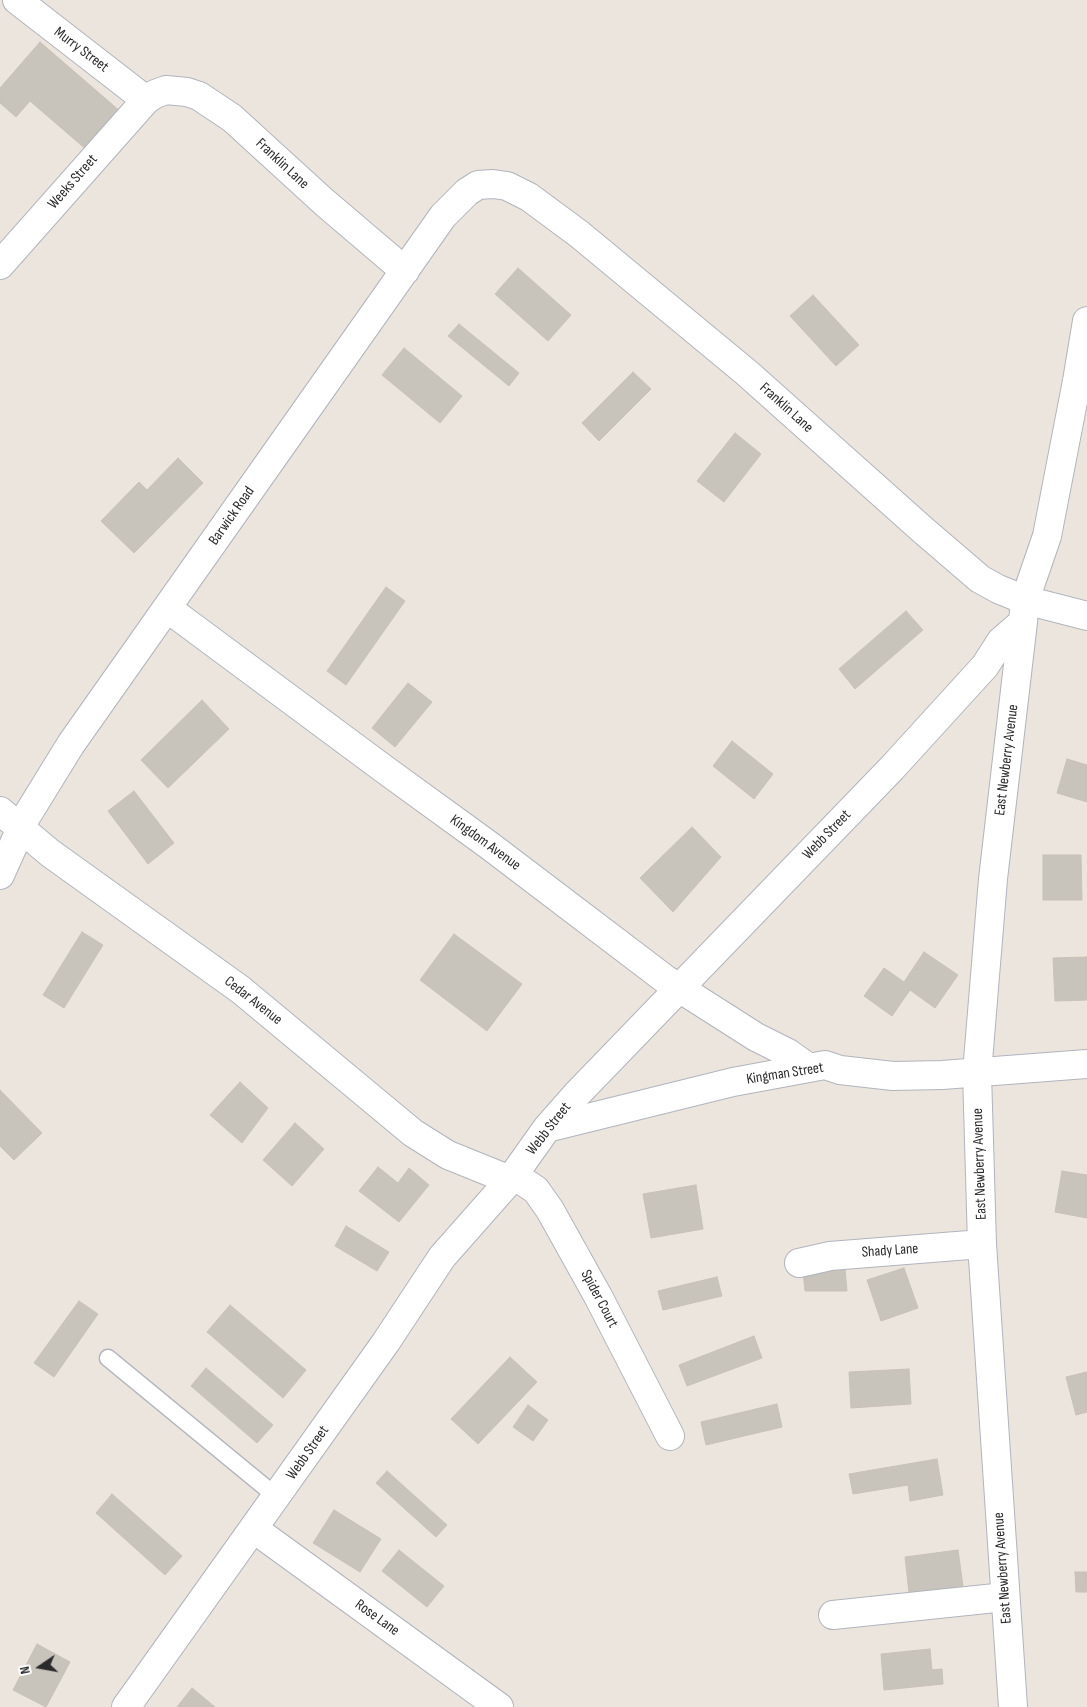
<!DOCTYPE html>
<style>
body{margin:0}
#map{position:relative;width:1087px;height:1707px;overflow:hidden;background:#ece5dd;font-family:"Sofia Sans Condensed",sans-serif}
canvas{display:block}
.north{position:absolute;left:15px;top:1642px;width:50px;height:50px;-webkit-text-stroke:4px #fff;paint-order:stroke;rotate:258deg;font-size:14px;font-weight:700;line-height:20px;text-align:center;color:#2b2b2b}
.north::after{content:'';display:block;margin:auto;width:18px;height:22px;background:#2b2b2b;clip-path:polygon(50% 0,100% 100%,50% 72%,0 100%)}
</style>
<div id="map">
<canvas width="1087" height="1707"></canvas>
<div class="north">N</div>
</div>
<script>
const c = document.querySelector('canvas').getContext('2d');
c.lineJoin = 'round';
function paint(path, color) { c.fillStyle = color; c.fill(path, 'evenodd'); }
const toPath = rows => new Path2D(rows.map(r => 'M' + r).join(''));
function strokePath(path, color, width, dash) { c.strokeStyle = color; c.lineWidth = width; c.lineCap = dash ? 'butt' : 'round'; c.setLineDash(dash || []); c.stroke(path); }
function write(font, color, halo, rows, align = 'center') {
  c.font = font + ' "Sofia Sans Condensed",sans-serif'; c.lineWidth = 4; c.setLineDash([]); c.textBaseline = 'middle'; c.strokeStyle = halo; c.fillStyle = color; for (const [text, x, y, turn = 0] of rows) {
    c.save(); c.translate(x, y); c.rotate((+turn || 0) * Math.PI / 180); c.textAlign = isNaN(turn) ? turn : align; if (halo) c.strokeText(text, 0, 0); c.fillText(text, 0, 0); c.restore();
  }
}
const building = toPath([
 [40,42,121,112,88,151,30,101,16,117,0,103,0,88,40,42],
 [518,268,571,315,548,341,495,294,518,268],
 [813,295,859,345,836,366,790,316,813,295],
 [459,324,519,373,509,386,448,336,459,324],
 [404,348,462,396,440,423,382,375,404,348],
 [633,372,651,389,599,441,582,423,633,372],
 [735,433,761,454,724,502,697,481,735,433],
 [178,458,203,483,134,553,101,521,139,482,147,490,178,458],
 [386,587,405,601,346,685,327,671,386,587],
 [906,611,923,630,855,689,839,669,906,611],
 [408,683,432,702,395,747,372,728,408,683],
 [202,700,229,729,168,788,141,760,202,700],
 [732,741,773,774,754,799,713,766,732,741],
 [1067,759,1087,765,1087,802,1057,793,1067,759],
 [134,791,174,843,148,864,108,811,134,791],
 [692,827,721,857,673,912,640,878,692,827],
 [1043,855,1081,855,1082,900,1043,900,1043,855],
 [82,932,103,945,64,1008,43,995,82,932],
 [454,934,522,984,487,1031,420,980,454,934],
 [924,952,958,975,935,1008,910,990,892,1016,864,996,884,968,904,982,924,952],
 [1087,957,1087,1000,1055,1001,1053,958,1087,957],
 [240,1082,268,1108,242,1143,210,1115,240,1082],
 [0,1090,42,1133,14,1160,0,1146,0,1090],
 [295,1123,324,1149,292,1186,263,1160,295,1123],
 [378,1167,398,1183,409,1168,429,1185,399,1222,359,1191,378,1167],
 [1062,1171,1087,1175,1087,1218,1055,1212,1062,1171],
 [696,1185,703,1229,651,1238,643,1194,696,1185],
 [346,1226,389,1252,377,1271,335,1246,346,1226],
 [844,1258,847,1291,805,1291,802,1261,844,1258],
 [904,1268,918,1308,881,1321,867,1280,904,1268],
 [717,1277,722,1296,663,1310,658,1291,717,1277],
 [79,1301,98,1314,54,1377,34,1363,79,1301],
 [230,1305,306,1370,283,1398,207,1332,230,1305],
 [754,1336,762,1358,687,1386,679,1365,754,1336],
 [510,1357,537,1382,478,1444,451,1419,510,1357],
 [206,1368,273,1425,257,1443,191,1386,206,1368],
 [909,1369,911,1404,851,1408,849,1372,909,1369],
 [1087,1372,1087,1412,1076,1415,1066,1377,1087,1372],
 [777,1404,782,1427,706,1445,701,1422,777,1404],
 [528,1405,548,1420,533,1441,513,1427,528,1405],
 [937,1459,943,1495,910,1501,908,1485,853,1494,849,1474,937,1459],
 [387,1471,447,1525,436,1537,376,1483,387,1471],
 [112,1494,182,1556,165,1575,96,1513,112,1494],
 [334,1510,381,1539,360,1572,313,1543,334,1510],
 [399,1550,444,1586,427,1607,382,1571,399,1550],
 [958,1550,963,1586,909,1593,905,1557,958,1550],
 [1075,1572,1087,1572,1087,1592,1076,1592,1075,1572],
 [37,1644,70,1662,46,1707,13,1690,37,1644],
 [930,1649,932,1670,942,1669,943,1684,884,1690,881,1654,930,1649],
 [192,1688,215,1707,177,1707,192,1688]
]);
const service = toPath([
 [108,1358,277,1497]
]);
const minor = toPath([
 [17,0,146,100],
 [0,265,146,100,155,94,166,90,187,92,199,96,232,118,324,202,405,271],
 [167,608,384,769,490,846,665,979,756,1037,788,1053,809,1068],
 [0,811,50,853,241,990,413,1133,448,1155,510,1180,521,1180,536,1190,550,1210,599,1298,670,1436],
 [0,875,26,817,71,744,443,216,467,192,478,185,493,184,507,186,529,197,579,234,747,373,924,531,980,579,998,589,1025,600,1087,616],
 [547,1128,733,1082,825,1065,840,1070,893,1076,942,1075,1087,1064],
 [799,1263,830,1256,982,1244],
 [254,1529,499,1707],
 [833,1615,1005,1597],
 [126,1707,386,1342,442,1257,510,1180,547,1128,577,1094,892,768,985,666,1001,641,1023,622,1025,600,1047,536,1077,381,1087,321],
 [1013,1707,982,1244,977,1073,993,879,1023,622]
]);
const streetNames = [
 ["Murry Street",81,50,37],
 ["Franklin Lane",282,164,43],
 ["Weeks Street",73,182,-49],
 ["Franklin Lane",786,408,42],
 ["Barwick Road",232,516,-55],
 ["East Newberry Avenue",1007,760,-83],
 ["Webb Street",827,835,-46],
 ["Kingdom Avenue",485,843,36],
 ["Cedar Avenue",253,1001,38],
 ["Kingman Street",785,1074,-9],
 ["Webb Street",549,1129,-52],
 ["East Newberry Avenue",980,1164,-92],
 ["Shady Lane",890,1251,-4],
 ["Spider Court",599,1299,62],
 ["Webb Street",308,1453,-55],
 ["East Newberry Avenue",1003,1568,-94],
 ["Rose Lane",377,1618,36]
];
paint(building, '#c8c3bb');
strokePath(building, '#c8c1b6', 1);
strokePath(service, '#b1b4be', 19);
strokePath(minor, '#b1b4be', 30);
strokePath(service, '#fff', 16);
strokePath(minor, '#fff', 28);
write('15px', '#2b2b2b', '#fff', streetNames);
</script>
